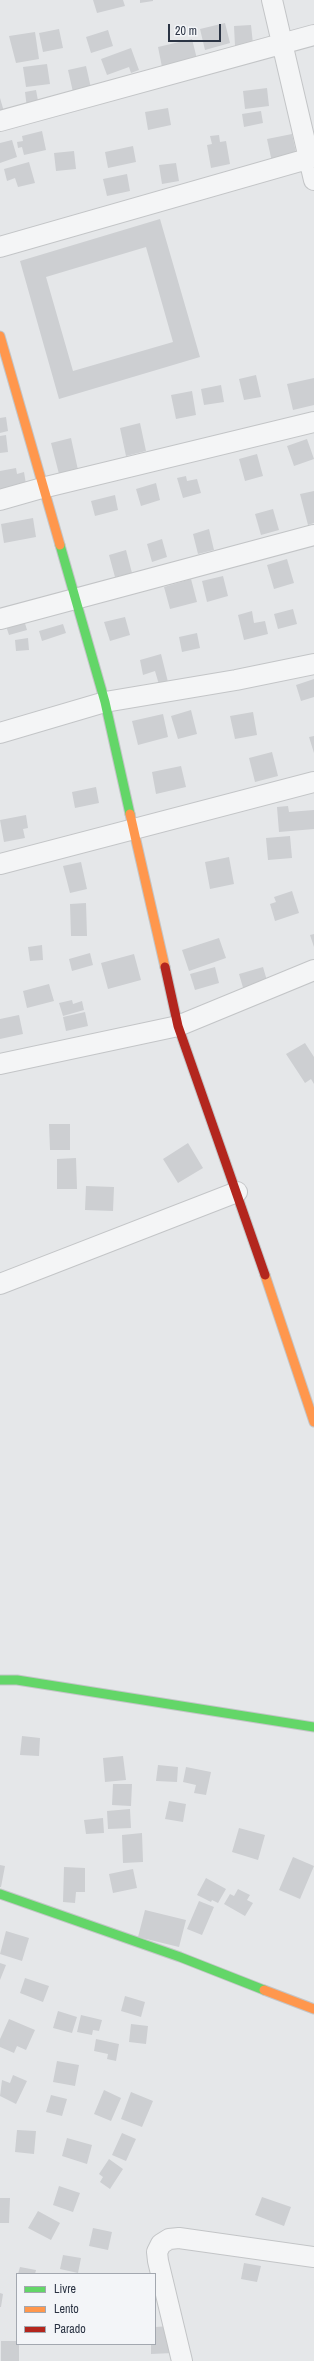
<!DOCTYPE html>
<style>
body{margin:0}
#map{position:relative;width:314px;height:2361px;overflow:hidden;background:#e5e7e9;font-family:"Archivo Narrow",sans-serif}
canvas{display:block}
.legend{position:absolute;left:16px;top:2273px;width:140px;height:72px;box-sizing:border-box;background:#f3f5f8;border:1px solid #a3a8b0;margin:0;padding:5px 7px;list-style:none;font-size:12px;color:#2b3444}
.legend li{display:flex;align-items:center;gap:8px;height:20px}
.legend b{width:20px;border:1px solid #a3a8b0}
.scale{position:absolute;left:168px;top:24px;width:53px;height:18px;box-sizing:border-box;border:2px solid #2b3444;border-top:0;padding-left:5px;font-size:12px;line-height:14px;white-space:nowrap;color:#2b3444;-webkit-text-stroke:3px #f3f5f8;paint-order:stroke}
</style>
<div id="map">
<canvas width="314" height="2361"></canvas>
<ul class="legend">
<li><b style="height:5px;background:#63d668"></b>Livre</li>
<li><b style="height:5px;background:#ff974d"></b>Lento</li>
<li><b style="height:5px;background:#b3261e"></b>Parado</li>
</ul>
<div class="scale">20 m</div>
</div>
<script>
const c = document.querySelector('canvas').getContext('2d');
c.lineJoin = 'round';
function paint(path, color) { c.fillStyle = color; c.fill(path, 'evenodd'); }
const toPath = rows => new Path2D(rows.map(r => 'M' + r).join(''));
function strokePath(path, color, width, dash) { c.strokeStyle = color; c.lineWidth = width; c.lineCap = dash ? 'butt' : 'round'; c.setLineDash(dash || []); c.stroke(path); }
const building = toPath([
 [93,0,123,0,125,6,97,13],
 [140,0,153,0,153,1,140,3],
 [225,23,230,43,205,50,200,29],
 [251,25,253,44,235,46,234,26],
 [59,29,63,48,43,52,39,33],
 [108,30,113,46,91,53,86,37],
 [35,32,39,59,16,63,9,36],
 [192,39,197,59,162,67,158,47],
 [131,48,139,70,131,73,129,67,107,75,101,59],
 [47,64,50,84,26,87,23,67],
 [86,66,91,88,73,92,68,70],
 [267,88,269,106,245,109,243,91],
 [36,90,39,106,27,108,25,92],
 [0,98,5,115,0,116],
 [168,108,171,125,148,130,145,112],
 [261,111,263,123,244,127,242,114],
 [42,131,46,150,24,155,22,147,18,148,17,142,23,141,22,136],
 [292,134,297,157,272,162,267,139],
 [219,135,220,142,226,141,230,164,211,168,207,145,212,144,210,136],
 [12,140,17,157,0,163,0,143],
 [133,146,136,162,108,168,105,152],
 [74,151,76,169,56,171,54,153],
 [29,162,35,183,18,187,15,178,7,181,4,169],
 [176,163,179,181,162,184,159,165],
 [127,174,130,191,107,196,103,179],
 [160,219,200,357,59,399,20,261],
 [146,247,173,342,73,371,46,277],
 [256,375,261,397,244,400,239,379],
 [314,378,314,405,293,410,287,384],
 [221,385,224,402,204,405,201,389],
 [192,391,196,415,176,419,171,395],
 [6,417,8,431,0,433,0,418],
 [140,423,146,451,126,456,120,428],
 [6,435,8,452,0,453,0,436],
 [71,438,78,470,59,474,51,443],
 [307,439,314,459,294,466,287,446],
 [257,454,263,476,245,481,239,459],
 [16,468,17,474,24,472,26,484,0,489,0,471],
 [186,476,187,481,197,479,201,493,183,498,177,478],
 [156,483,160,500,141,506,136,489],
 [314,491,314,523,308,525,300,494],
 [115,495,118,510,95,516,91,501],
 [273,509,279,530,261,535,255,514],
 [33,518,36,537,4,543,1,524],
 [209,529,214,550,198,554,193,534],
 [162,539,167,557,152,562,147,544],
 [126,550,132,573,115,577,109,555],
 [287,559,294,583,274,589,267,565],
 [223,576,228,596,207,602,202,581],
 [191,579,197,602,170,609,164,587],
 [293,609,297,624,278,629,274,614],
 [252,611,254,623,265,621,268,634,244,640,238,615],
 [125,617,130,635,110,641,104,622],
 [24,620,27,630,9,635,6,626],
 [63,624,66,633,42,641,39,631],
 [197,633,200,648,182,652,179,637],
 [28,638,29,650,16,651,15,640],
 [161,654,169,686,160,688,155,671,143,675,140,660],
 [314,679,314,697,301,701,296,685],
 [191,710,197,734,178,739,171,716],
 [253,712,257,735,235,739,230,716],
 [163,714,168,737,138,745,132,721],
 [314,736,314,753,309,737],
 [272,752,278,776,255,782,249,758],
 [181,766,186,787,156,794,152,772],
 [96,787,99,803,75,808,72,792],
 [288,806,289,812,314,810,314,829,279,832,277,807],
 [26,815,28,828,23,829,25,838,4,842,0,820],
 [290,836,292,858,268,860,266,838],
 [229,857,234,884,210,889,205,862],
 [81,862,87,889,70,893,63,866],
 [292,891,299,913,275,921,270,904,276,902,274,897],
 [86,903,87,936,71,936,70,904],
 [314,934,314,947,310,935],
 [219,938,226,958,189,971,182,950],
 [42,945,43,960,30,961,28,947],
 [90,953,93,965,72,971,69,959],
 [134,954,141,980,108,989,101,963],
 [215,967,219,983,195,990,190,974],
 [263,967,268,984,244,991,239,974],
 [49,984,54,1001,27,1008,23,991],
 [72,1000,73,1004,82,1001,84,1010,63,1016,59,1003],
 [85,1012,88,1026,66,1031,63,1017],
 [19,1015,23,1034,0,1039,0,1019],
 [305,1043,314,1057,314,1084,311,1079,305,1083,286,1054],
 [49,1124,70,1124,70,1150,50,1150],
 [188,1143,203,1168,178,1183,163,1159],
 [76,1158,77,1189,57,1189,57,1159],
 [86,1186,114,1187,113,1211,85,1210],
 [22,1736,40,1738,39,1756,20,1755],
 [123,1756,126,1780,105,1782,103,1758],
 [158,1765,178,1767,177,1782,156,1781],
 [186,1767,211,1772,206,1795,194,1793,196,1785,183,1782],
 [113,1784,132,1784,131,1806,112,1805],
 [169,1801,186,1804,183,1822,165,1819],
 [130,1809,131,1828,108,1829,107,1811],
 [103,1818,104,1833,86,1834,84,1820],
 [239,1828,265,1835,258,1860,232,1852],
 [142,1833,143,1862,123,1863,122,1835],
 [293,1857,314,1866,300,1899,279,1890],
 [0,1865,5,1866,1,1887,0,1887],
 [64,1867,85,1868,85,1892,76,1892,75,1903,63,1902],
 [133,1869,137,1888,113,1893,109,1874],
 [206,1878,226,1889,218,1903,212,1900,211,1902,197,1895],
 [238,1889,250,1895,247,1900,253,1903,245,1916,224,1904,230,1894,234,1896],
 [199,1901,214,1907,202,1935,187,1929],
 [145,1910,186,1920,179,1947,138,1937],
 [6,1931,29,1938,22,1961,0,1954],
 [0,1963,6,1965,0,1980],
 [25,1978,49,1986,43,2002,20,1993],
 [125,1996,145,2002,141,2017,121,2011],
 [58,2011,77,2017,72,2033,53,2028],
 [81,2015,102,2020,99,2031,93,2030,92,2035,77,2032],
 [9,2019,35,2030,26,2050,17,2046,14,2053,0,2047,0,2039],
 [131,2024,148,2026,146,2044,129,2042],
 [96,2039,119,2044,116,2061,107,2059,108,2054,94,2051],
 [57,2061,79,2065,75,2086,53,2082],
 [13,2075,27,2081,16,2104,0,2096,2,2080,10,2083],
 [104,2090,121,2098,111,2121,94,2114],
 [131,2092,153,2101,142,2127,121,2119],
 [51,2095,67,2099,62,2116,46,2112],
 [17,2130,36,2131,34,2154,15,2152],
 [122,2133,136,2139,126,2161,112,2155],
 [67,2138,92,2145,87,2164,62,2156],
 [109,2159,123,2169,110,2189,100,2182,103,2177,99,2174],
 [59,2186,80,2193,73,2212,53,2205],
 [262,2197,291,2207,284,2226,255,2215],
 [0,2198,10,2198,9,2223,0,2223],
 [38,2211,60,2223,51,2240,28,2228],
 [93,2228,112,2232,108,2250,89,2246],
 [63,2255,81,2258,78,2273,60,2269],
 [244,2263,261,2266,257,2282,241,2279],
 [20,2267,36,2270,35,2274,18,2274],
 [0,2293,3,2294,1,2307,0,2307],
 [171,2326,173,2353,151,2354,151,2344,155,2344,155,2327],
 [1,2341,17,2341,19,2344,19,2361,1,2361]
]);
const street = toPath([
 [272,0,314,180],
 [0,121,314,35],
 [0,247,314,157],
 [0,500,42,488,314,422],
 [0,619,314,535],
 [0,733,105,702,236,680,314,664],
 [0,864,314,782],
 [0,1064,178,1026,314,970],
 [0,1284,237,1192],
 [182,2361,158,2261,157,2252,161,2244,169,2239,179,2238,314,2257]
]);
const fast = toPath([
 [60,545,105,702,130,814],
 [0,1680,17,1680,314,1727],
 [0,1894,180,1957,264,1990]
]);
const slow = toPath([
 [0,336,60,545],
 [130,814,165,967],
 [265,1275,314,1422],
 [264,1990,314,2009]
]);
const jam = toPath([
 [165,967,178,1026,265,1275]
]);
paint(building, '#cdcfd2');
strokePath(street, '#c3c5c7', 22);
strokePath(fast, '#c3c5c7', 11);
strokePath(slow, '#c3c5c7', 11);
strokePath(jam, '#c3c5c7', 11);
strokePath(street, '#f4f5f6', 20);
strokePath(fast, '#63d668', 9);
strokePath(slow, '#ff974d', 9);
strokePath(jam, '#b3261e', 9);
</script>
